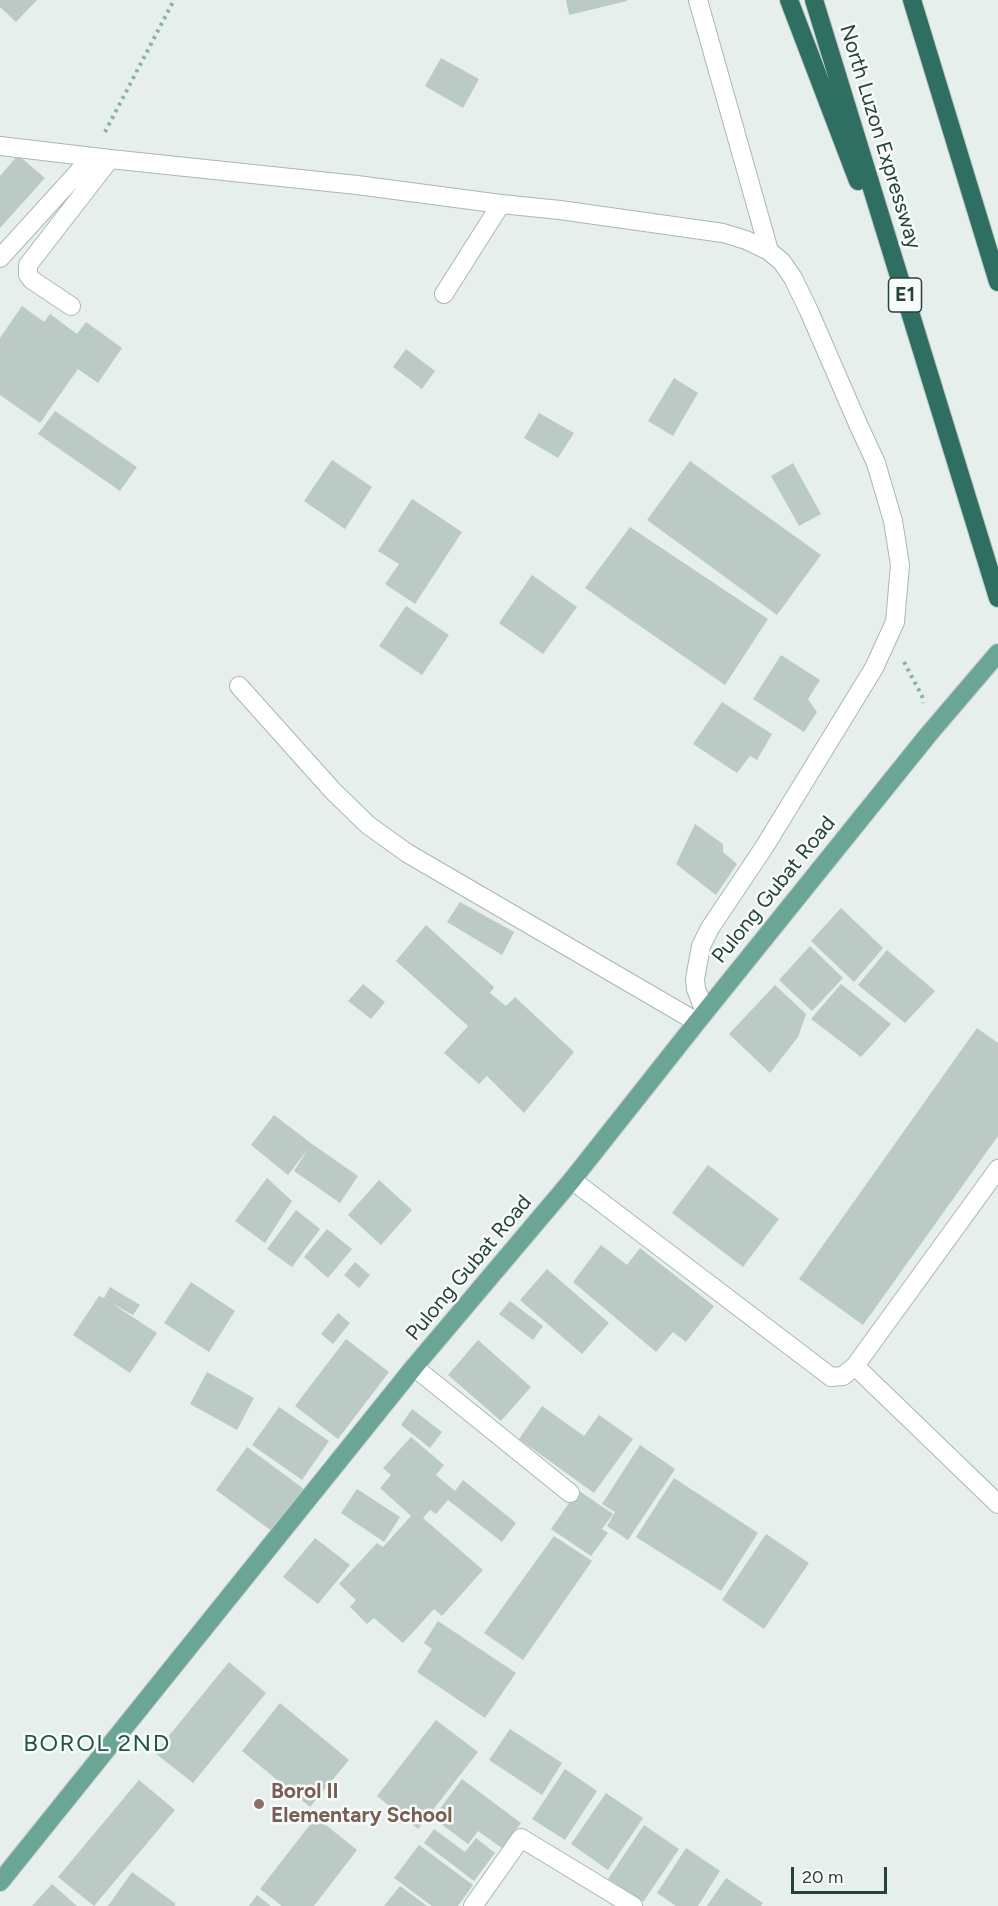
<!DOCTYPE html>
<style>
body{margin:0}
#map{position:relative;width:998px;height:1906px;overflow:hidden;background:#e6efeb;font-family:Figtree,sans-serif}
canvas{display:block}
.scale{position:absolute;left:791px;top:1867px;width:96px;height:27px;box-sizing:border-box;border:3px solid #24423a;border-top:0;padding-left:8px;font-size:18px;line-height:21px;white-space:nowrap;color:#24423a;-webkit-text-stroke:4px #f7fbf9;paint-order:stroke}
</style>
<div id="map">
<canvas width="998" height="1906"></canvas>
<div class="scale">20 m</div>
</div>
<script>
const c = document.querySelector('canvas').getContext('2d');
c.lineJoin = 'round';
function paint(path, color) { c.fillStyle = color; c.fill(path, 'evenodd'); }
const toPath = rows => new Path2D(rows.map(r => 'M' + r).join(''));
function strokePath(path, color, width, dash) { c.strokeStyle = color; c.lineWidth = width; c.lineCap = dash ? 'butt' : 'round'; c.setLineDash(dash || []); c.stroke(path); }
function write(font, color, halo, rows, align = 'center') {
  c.font = font + ' Figtree,sans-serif'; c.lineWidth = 5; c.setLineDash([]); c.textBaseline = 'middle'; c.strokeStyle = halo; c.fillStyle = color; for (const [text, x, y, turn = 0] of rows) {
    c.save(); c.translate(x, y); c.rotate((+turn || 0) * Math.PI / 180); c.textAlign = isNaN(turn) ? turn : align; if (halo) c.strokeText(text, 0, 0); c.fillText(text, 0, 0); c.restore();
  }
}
const building = toPath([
 [0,0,37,0,16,22,0,7],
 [566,0,627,0,627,1,569,15],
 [441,58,479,79,463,108,425,86],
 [18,155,45,178,0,228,0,176],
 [22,306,44,322,50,314,77,334,86,322,122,348,98,383,78,369,40,423,0,395,0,338],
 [406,349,435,371,422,389,393,367],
 [674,378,698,393,673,436,648,421],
 [55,411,137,467,120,491,38,434],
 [539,413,574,433,558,458,524,438],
 [332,460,372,487,345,529,304,501],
 [690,461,821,555,777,615,647,520],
 [793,463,821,514,799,526,771,476],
 [412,499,462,532,415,604,385,584,399,564,378,551],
 [630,527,768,619,725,685,585,588],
 [532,575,577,607,543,654,499,623],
 [406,606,449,635,422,675,379,646],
 [781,655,820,680,808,699,817,712,804,732,753,699],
 [722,702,772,734,757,760,750,756,737,773,693,744],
 [695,824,723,844,723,852,737,864,716,895,676,864],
 [460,902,514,932,502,955,447,922],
 [841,908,883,948,854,982,811,941],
 [426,925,494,987,490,993,506,1006,515,997,574,1052,524,1113,487,1076,479,1084,444,1053,468,1026,396,961],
 [810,946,843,978,812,1011,779,980],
 [887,950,935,991,905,1023,858,985],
 [363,984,385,1002,371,1019,348,1001],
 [841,984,891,1024,861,1057,811,1019],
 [775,985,806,1014,798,1037,770,1073,729,1034],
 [977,1028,998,1043,998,1136,863,1325,799,1279],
 [274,1115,312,1144,358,1176,340,1203,294,1171,309,1148,288,1175,251,1145],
 [708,1165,779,1219,743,1267,672,1213],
 [267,1178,292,1201,265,1243,235,1221],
 [379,1180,412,1210,381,1245,348,1215],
 [296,1210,320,1229,292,1267,267,1249],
 [327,1229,352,1249,328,1278,304,1257],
 [601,1245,627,1265,640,1248,714,1306,686,1342,673,1332,656,1352,573,1282],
 [355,1262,370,1275,359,1288,344,1275],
 [547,1269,609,1323,582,1354,520,1300],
 [191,1282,235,1311,209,1352,164,1323],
 [110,1287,140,1305,133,1315,111,1303,157,1333,130,1373,73,1335,99,1296,104,1298],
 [510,1301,543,1326,533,1340,499,1314],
 [338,1313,350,1323,333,1344,321,1334],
 [346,1339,389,1372,338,1439,295,1406],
 [478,1340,531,1387,501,1421,448,1375],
 [207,1372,254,1398,237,1430,190,1404],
 [542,1406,584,1436,599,1415,633,1439,594,1493,519,1439],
 [279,1407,329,1441,302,1480,252,1445],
 [412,1409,442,1432,430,1448,401,1425],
 [411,1437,444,1465,436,1475,455,1491,463,1480,516,1523,502,1542,448,1500,436,1514,430,1510,423,1518,483,1570,442,1616,434,1609,403,1643,374,1618,367,1624,350,1607,356,1600,339,1584,377,1543,383,1547,411,1516,380,1488,391,1475,383,1468],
 [640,1445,675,1469,628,1540,607,1526,615,1512,602,1504],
 [247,1447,304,1489,273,1532,216,1490],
 [674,1478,758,1533,721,1591,636,1537],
 [357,1489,400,1517,384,1542,341,1513],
 [578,1490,613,1514,602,1529,608,1533,591,1556,551,1529],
 [766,1534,809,1563,764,1629,722,1600],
 [554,1536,592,1561,523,1660,484,1633],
 [315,1538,350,1565,318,1604,283,1577],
 [438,1621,516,1673,485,1718,417,1672,432,1649,424,1643],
 [229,1662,266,1693,193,1783,155,1753],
 [280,1703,349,1760,310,1807,242,1751],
 [436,1720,478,1752,418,1829,377,1796],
 [510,1729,562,1763,542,1795,489,1760],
 [565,1769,597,1791,565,1840,532,1819],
 [462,1779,521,1823,502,1848,478,1831,468,1844,433,1818],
 [139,1780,175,1810,94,1906,58,1877],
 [606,1793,643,1818,608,1870,571,1844],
 [316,1817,357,1850,314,1906,282,1906,260,1889],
 [644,1825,679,1849,643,1902,608,1879],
 [434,1829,465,1852,476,1838,495,1853,474,1881,424,1843],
 [419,1845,473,1885,458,1906,432,1906,394,1878],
 [686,1848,720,1871,698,1906,676,1906,657,1893],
 [132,1872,176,1904,174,1906,108,1906],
 [726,1878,763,1903,761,1906,707,1906],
 [52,1884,77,1906,32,1906],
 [400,1886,427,1906,384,1906],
 [257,1895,271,1906,249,1906]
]);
const path = toPath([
 [105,132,174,0],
 [904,662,922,696,923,703]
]);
const minor = toPath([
 [698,0,769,251],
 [0,146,110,159,357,185,501,204,560,210,723,233,746,240,769,251,782,262,793,278,809,311,858,424,876,463,893,521,900,565,895,622,874,668,763,849,710,928,701,946,695,979,696,989,705,1012],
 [0,258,92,157],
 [444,294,501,204],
 [71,306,32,280,28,275,28,265,110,159],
 [239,686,333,791,368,825,407,853,697,1022],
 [572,1180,831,1377,843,1376,855,1366,998,1169],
 [855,1366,998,1504],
 [414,1367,570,1493],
 [473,1906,521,1838,633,1906]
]);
const major = toPath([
 [0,1882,414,1367,572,1180,697,1022,928,735,998,653]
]);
const highway = toPath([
 [789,0,858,181],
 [814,0,998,598],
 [912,0,998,282]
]);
const markers = [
 [259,1804,6,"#8d6e63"]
];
const shields = [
 [905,295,33]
];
const shieldNames = [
 ["E1",905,295]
];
const streetNames = [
 ["North Luzon Expressway",880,137,73],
 ["Pulong Gubat Road",774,890,-51],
 ["Pulong Gubat Road",469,1268,-50]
];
const educationNames = [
 ["Borol II",271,1792],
 ["Elementary School",271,1816]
];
const quarterNames = [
 ["BOROL 2ND",97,1744]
];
paint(building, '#bbcac4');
strokePath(minor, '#a8b8b2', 20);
strokePath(major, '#c2cac8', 20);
strokePath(highway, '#c2cac8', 20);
strokePath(path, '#86b3a5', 4, [3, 4.5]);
strokePath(minor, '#fff', 18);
strokePath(major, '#6aa596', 18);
strokePath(highway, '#2f6f62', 18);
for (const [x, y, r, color] of markers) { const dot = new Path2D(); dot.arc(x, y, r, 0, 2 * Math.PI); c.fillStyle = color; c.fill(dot); strokePath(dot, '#f7fbf9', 2); }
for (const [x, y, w] of shields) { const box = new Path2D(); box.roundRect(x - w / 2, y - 17, w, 34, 4.5); c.fillStyle = '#f7fbf9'; c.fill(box); strokePath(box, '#24423a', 1.5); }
write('bold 20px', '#24423a', null, shieldNames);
write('21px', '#24423a', '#f7fbf9', streetNames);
write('bold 21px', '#785e54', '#f7fbf9', educationNames, 'left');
c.letterSpacing = '1.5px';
write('24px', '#1f5548', '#f7fbf9', quarterNames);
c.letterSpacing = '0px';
</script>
